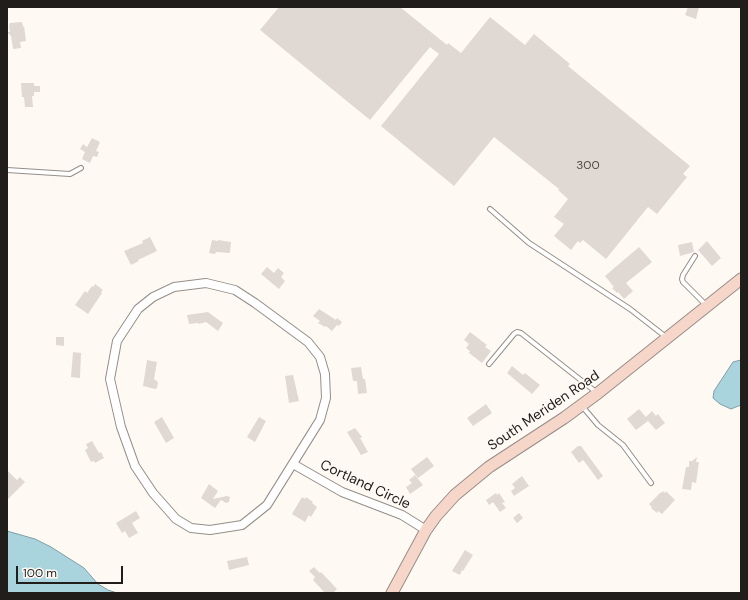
<!DOCTYPE html>
<style>
body{margin:0}
#map{position:relative;width:748px;height:600px;overflow:hidden;background:#fff9f4;font-family:"DM Sans",sans-serif}
canvas{display:block}
.frame{position:absolute;inset:0;border:8px solid #201d1b;pointer-events:none}
.scale{position:absolute;left:16px;top:566px;width:107px;height:18px;box-sizing:border-box;border:2px solid #201d1b;border-top:0;padding-left:5px;font-size:12px;line-height:14px;white-space:nowrap;color:#201d1b;-webkit-text-stroke:3px #fff9f4;paint-order:stroke}
</style>
<div id="map">
<canvas width="748" height="600"></canvas>
<div class="frame"></div>
<div class="scale">100 m</div>
</div>
<script>
const c = document.querySelector('canvas').getContext('2d');
c.lineJoin = 'round';
function paint(path, color) { c.fillStyle = color; c.fill(path, 'evenodd'); }
const toPath = rows => new Path2D(rows.map(r => 'M' + r).join(''));
function strokePath(path, color, width, dash) { c.strokeStyle = color; c.lineWidth = width; c.lineCap = dash ? 'butt' : 'round'; c.setLineDash(dash || []); c.stroke(path); }
function write(font, color, halo, rows, align = 'center') {
  c.font = font + ' "DM Sans",sans-serif'; c.lineWidth = 3.5; c.setLineDash([]); c.textBaseline = 'middle'; c.strokeStyle = halo; c.fillStyle = color; for (const [text, x, y, turn = 0] of rows) {
    c.save(); c.translate(x, y); c.rotate((+turn || 0) * Math.PI / 180); c.textAlign = isNaN(turn) ? turn : align; if (halo) c.strokeText(text, 0, 0); c.fillText(text, 0, 0); c.restore();
  }
}
const water = toPath([
 [741,360,741,405,731,409,720,404,713,398,714,391,733,362,741,360],
 [7,531,35,539,51,547,84,568,98,584,108,590,117,593,7,593,7,531]
]);
const building = toPath([
 [279,7,400,7,447,45,448,43,461,53,490,17,525,45,534,34,570,64,568,66,690,166,683,174,687,177,657,214,648,207,606,259,583,240,580,243,578,241,571,250,554,236,564,224,554,217,568,199,558,190,559,189,494,137,454,186,381,126,439,54,430,47,370,120,260,30],
 [688,7,699,7,696,19,685,15],
 [22,22,23,27,24,26,26,41,20,42,21,48,13,49,11,36,7,32,10,32,9,26,10,23],
 [21,83,34,83,34,86,40,86,40,92,34,92,34,96,32,96,33,107,25,107,24,97,22,97],
 [92,138,100,142,96,151,99,152,97,157,93,156,90,163,82,159,85,152,80,149,83,144,87,147],
 [150,237,157,251,138,260,139,261,131,265,124,251,143,243,142,241],
 [212,240,218,241,218,240,231,242,230,253,216,252,215,254,209,253],
 [707,241,721,258,712,266,698,250],
 [692,242,694,252,680,256,678,245],
 [639,247,652,262,626,283,633,291,624,299,618,292,617,293,612,288,614,287,605,276],
 [267,267,274,273,278,268,284,273,281,277,285,281,279,289,261,274],
 [95,284,103,290,101,292,102,293,88,314,75,305,85,291,87,293,92,286,93,287],
 [319,309,336,320,337,318,342,322,339,326,337,325,332,331,326,326,325,327,318,323,320,321,313,316],
 [208,312,223,323,218,331,206,322,199,324,198,323,189,324,187,315],
 [470,332,487,345,485,347,491,351,482,363,469,353,470,351,466,348,469,344,464,340],
 [56,337,64,337,64,346,56,345],
 [73,352,81,353,80,378,71,377],
 [147,360,157,362,154,379,158,382,157,388,155,389,143,386],
 [512,366,523,375,525,373,540,385,532,394,507,373],
 [361,367,363,379,365,379,367,393,358,394,357,381,353,381,351,368],
 [293,375,299,401,289,403,285,376],
 [486,404,492,413,473,426,467,418],
 [639,409,646,417,652,411,656,416,658,414,665,423,656,430,648,421,636,430,627,419],
 [162,417,174,438,166,443,154,422],
 [259,417,266,421,255,442,247,437],
 [355,428,362,437,360,438,368,452,361,455,347,432],
 [92,441,99,453,101,452,104,458,95,463,94,461,91,462,85,450,88,448,86,444],
 [578,446,581,446,603,476,598,480,584,461,583,460,579,463,571,452],
 [427,457,434,466,418,478,411,469],
 [697,457,696,462,699,462,696,483,692,482,691,490,682,489,686,467,689,467,689,461,692,461],
 [7,470,17,480,20,477,25,482,7,500],
 [415,475,423,485,410,494,406,487,412,483,409,480],
 [522,476,529,486,514,496,511,491,515,488,512,484],
 [209,484,218,491,213,499,227,496,230,497,229,502,226,503,221,500,215,508,201,498],
 [663,491,665,493,666,491,675,500,662,514,658,511,657,513,651,508,652,507,649,504,661,492,662,493],
 [496,493,497,495,499,493,505,502,502,503,506,508,500,512,493,502,489,505,486,500],
 [302,497,305,499,306,497,313,502,312,503,317,507,311,517,309,515,305,522,292,514],
 [136,511,140,518,132,523,138,533,129,538,125,531,122,533,116,523],
 [519,513,523,518,517,523,513,518],
 [465,550,473,555,463,571,462,570,460,575,452,571],
 [247,557,249,565,229,570,227,561],
 [314,567,320,573,321,572,337,589,333,593,325,593,313,580,315,577,309,571]
]);
const service = toPath([
 [7,170,70,174,81,168],
 [490,209,529,243,630,309,666,337],
 [695,256,683,275,682,279,683,282,707,306],
 [489,364,514,334,517,332,521,333,596,392],
 [582,406,598,425,623,445,651,483]
]);
const minor = toPath([
 [206,283,235,290,255,303,308,342,320,357,325,374,326,398,320,420,267,505,242,525,210,530,191,528,176,519,153,493,135,466,121,427,110,379,117,341,138,309,153,297,174,287,206,283],
 [293,464,342,492,402,515,426,530]
]);
const secondary = toPath([
 [392,593,426,530,436,516,455,495,489,467,564,418,598,393,741,279]
]);
const numberNames = [
 ["300",588,166]
];
const streetNames = [
 ["South Meriden Road",544,411,-34],
 ["Cortland Circle",365,485,25]
];
paint(water, '#a9d4de');
strokePath(water, '#809da4', 1);
paint(building, '#e0d8d2');
strokePath(service, '#958e88', 6);
strokePath(minor, '#958e88', 10);
strokePath(secondary, '#958e88', 13);
strokePath(service, '#fff', 4);
strokePath(minor, '#fff', 8);
strokePath(secondary, '#f7d6ca', 11);
write('12px', '#504c49', null, numberNames);
write('14px', '#201d1b', '#fff9f4', streetNames);
</script>
